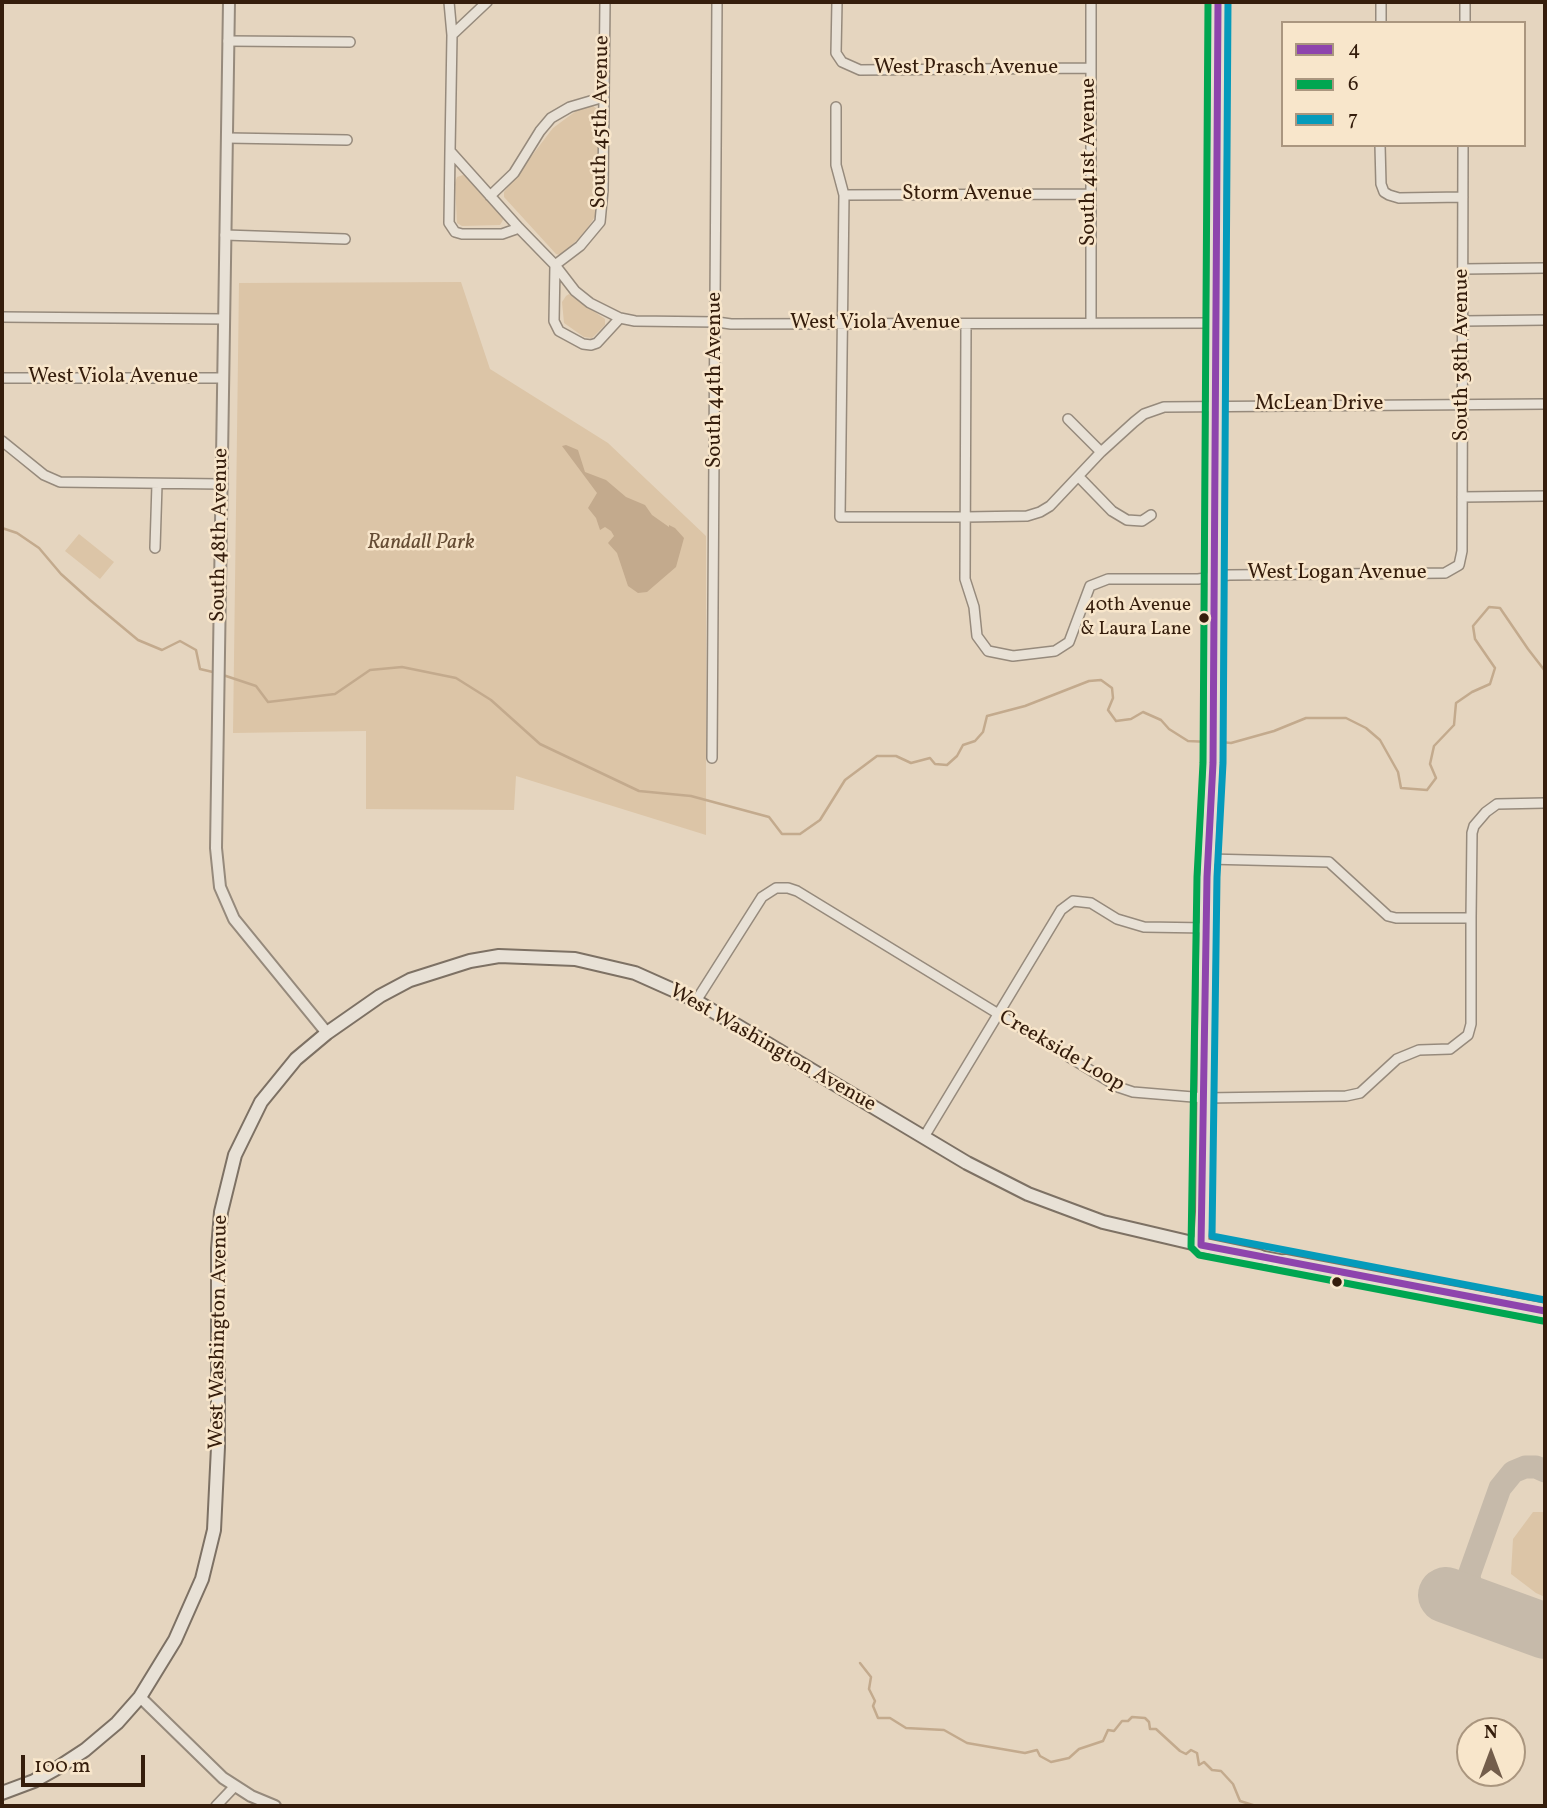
<!DOCTYPE html>
<style>
body{margin:0}
#map{position:relative;width:1547px;height:1808px;overflow:hidden;background:#e5d5bf;font-family:Vollkorn,serif}
canvas{display:block}
.frame{position:absolute;inset:0;border:4px solid #351d0c;pointer-events:none}
.legend{position:absolute;left:1281px;top:21px;width:245px;height:126px;box-sizing:border-box;background:#f8e6cb;border:2px solid #aa967f;margin:0;padding:9px 12px;list-style:none;font-size:21px;color:#351d0c}
.legend li{display:flex;align-items:center;gap:14px;height:35px}
.legend b{width:35px;border:2px solid #aa967f}
.north{position:absolute;left:1456px;top:1717px;width:70px;height:70px;box-sizing:border-box;background:#f8e6cb;border:2px solid #aa967f;border-radius:50%;rotate:0deg;font-size:19px;font-weight:700;line-height:28px;text-align:center;color:#351d0c}
.north::after{content:'';display:block;margin:auto;width:24px;height:32px;background:#735d4b;clip-path:polygon(50% 0,100% 100%,50% 72%,0 100%)}
.scale{position:absolute;left:21px;top:1755px;width:124px;height:32px;box-sizing:border-box;border:4px solid #351d0c;border-top:0;padding-left:9px;font-size:21px;line-height:24px;white-space:nowrap;color:#351d0c;-webkit-text-stroke:5px #f8e6cb;paint-order:stroke}
</style>
<div id="map">
<canvas width="1547" height="1808"></canvas>
<div class="frame"></div>
<ul class="legend">
<li><b style="height:9px;background:#8e44ad"></b>4</li>
<li><b style="height:9px;background:#00a651"></b>6</li>
<li><b style="height:9px;background:#059bbb"></b>7</li>
</ul>
<div class="north">N</div>
<div class="scale">100 m</div>
</div>
<script>
const c = document.querySelector('canvas').getContext('2d');
c.lineJoin = 'round';
function paint(path, color) { c.fillStyle = color; c.fill(path, 'evenodd'); }
const toPath = rows => new Path2D(rows.map(r => 'M' + r).join(''));
function strokePath(path, color, width, dash) { c.strokeStyle = color; c.lineWidth = width; c.lineCap = dash ? 'butt' : 'round'; c.setLineDash(dash || []); c.stroke(path); }
function write(font, color, halo, rows, align = 'center') {
  c.font = font + ' Vollkorn,serif'; c.lineWidth = 5; c.setLineDash([]); c.textBaseline = 'middle'; c.strokeStyle = halo; c.fillStyle = color; for (const [text, x, y, turn = 0] of rows) {
    c.save(); c.translate(x, y); c.rotate((+turn || 0) * Math.PI / 180); c.textAlign = isNaN(turn) ? turn : align; if (halo) c.strokeText(text, 0, 0); c.fillText(text, 0, 0); c.restore();
  }
}
const green = toPath([
 [592,105,598,110,599,114,596,215,583,235,560,255,556,254,504,197,504,192,553,128,576,111],
 [463,175,467,176,503,216,503,220,500,225,462,226,457,223,455,183,457,177],
 [461,282,490,369,608,443,706,536,706,835,516,776,514,810,366,809,366,731,233,733,239,283],
 [569,294,605,319,605,325,592,338,584,337,564,323,562,302,566,296],
 [79,534,114,562,100,579,65,551],
 [1533,1512,1545,1512,1545,1597,1536,1593,1511,1574,1513,1539]
]);
const water = toPath([
 [566,445,578,450,585,472,606,480,626,497,645,505,652,515,669,527,669,525,675,528,684,538,676,567,647,592,638,593,628,586,617,553,608,543,614,536,611,531,605,527,600,530,596,518,588,508,597,493,562,446]
]);
const stream = toPath([
 [2,528,17,533,39,548,61,574,90,600,138,640,162,650,180,641,196,650,200,669,217,673],
 [223,675,256,686,268,702,335,694,370,670,402,667,456,678,491,700,540,744,639,791,691,796,769,817,782,834,800,834,820,820,845,780,877,756,896,756,911,763,930,758,935,764,947,765,957,756,963,745,975,741,983,732,987,716,1025,706,1089,681,1101,680,1112,688,1113,698,1108,710,1116,721,1131,719,1143,712,1161,720,1169,729,1188,741,1210,742],
 [1220,742,1231,743,1274,731,1306,718,1346,718,1366,728,1380,740,1398,772,1401,788,1427,790,1436,778,1430,764,1434,746,1454,725,1456,703,1472,692,1490,684,1495,668,1475,639,1473,626,1489,607,1500,608,1528,649,1545,671],
 [860,1663,871,1677,869,1689,875,1701,873,1706,878,1718,890,1718,906,1728,944,1730,967,1743,1025,1753,1037,1750,1040,1756,1051,1762,1069,1758,1079,1749,1103,1741,1108,1730,1114,1731,1122,1721,1128,1721,1132,1717,1145,1718,1149,1722,1150,1729,1156,1729,1180,1751,1186,1754,1191,1750,1197,1753,1199,1765,1204,1762,1212,1770,1221,1771,1233,1784,1240,1801,1256,1806]
]);
const taxiway = toPath([
 [1484,1609,1471,1590,1469,1575,1500,1488,1513,1472,1525,1467,1536,1467,1545,1471]
]);
const runway = toPath([
 [1446,1595,1545,1631]
]);
const minor = toPath([
 [449,2,452,35],
 [487,2,452,35,450,151,519,228,555,265,575,291,590,303,620,318,635,321,717,322,731,324,1215,323],
 [837,2,836,53,842,62,860,70,1091,68],
 [1381,23,1381,2],
 [1465,23,1465,2],
 [228,41,350,42],
 [836,107,836,165,844,195,840,517,966,517,1027,516,1040,512,1050,506,1101,452,1134,422,1144,414,1164,407,1545,404],
 [227,138,347,140],
 [1380,145,1381,184,1384,192,1389,195,1399,198,1463,197],
 [450,151,449,223,455,232,462,234,502,234,519,228],
 [844,195,1090,194],
 [490,196,514,173,540,131,551,118,570,107,604,97],
 [225,235,345,239],
 [555,265,580,246,600,222,603,190,605,2],
 [555,265,554,321,559,331,583,344,591,345,597,343,620,318],
 [1463,269,1545,268],
 [2,317,224,319],
 [1463,321,1545,320],
 [1091,322,1091,2],
 [966,324,965,579,974,607,977,636,988,651,1013,656,1055,651,1069,642,1090,586,1108,579,1198,579,1229,575,1445,573,1459,565,1462,551,1463,145],
 [2,378,223,378],
 [1068,419,1101,452],
 [2,441,44,475,60,482,221,484],
 [1079,477,1112,511,1127,520,1142,521,1151,515],
 [1462,497,1545,496],
 [155,548,157,484],
 [712,758,717,2],
 [1208,859,1329,862,1388,916,1396,918,1471,918],
 [696,1001,762,897,776,888,788,888,797,891,1118,1087,1133,1092,1205,1098,1346,1096,1360,1093,1397,1059,1419,1050,1450,1049,1468,1035,1471,1024,1471,918,1472,833,1474,826,1486,812,1497,804,1545,803],
 [924,1137,1061,910,1073,901,1091,903,1117,919,1144,927,1207,928],
 [216,1806,235,1786]
]);
const tertiary = toPath([
 [229,2,216,848,220,887,234,919,327,1033],
 [140,1697,223,1778,251,1796,275,1806]
]);
const secondary = toPath([
 [1259,1257,1285,1262],
 [2,1793,34,1781,59,1767,85,1750,117,1723,140,1697,175,1640,202,1579,214,1530,218,1447,218,1249,221,1212,235,1155,261,1102,296,1059,327,1033,380,996,410,980,470,961,499,956,575,959,635,973,691,998,967,1163,1028,1194,1103,1222,1201,1245]
]);
const primary = toPath([
 [1218,2,1213,763,1207,877,1203,1212,1201,1245,1259,1257],
 [1285,1262,1545,1311]
]);
const bus1 = toPath([
 [1218,2,1213,763,1207,877,1201,1245,1545,1311]
]);
const bus2 = toPath([
 [1208,2,1203,763,1197,877,1191,1247,1199,1255,1543,1321]
]);
const bus3 = toPath([
 [1228,2,1223,763,1217,877,1212,1236,1545,1300]
]);
const markers = [
 [1204,618,6,"#351d0c"],
 [1337,1282,6,"#351d0c"]
];
const busNames = [
 ["40th Avenue",1191,607],
 ["& Laura Lane",1191,631]
];
const streetNames = [
 ["West Prasch Avenue",966,69],
 ["South 45th Avenue",602,122,-89],
 ["South 41st Avenue",1090,162,-90],
 ["Storm Avenue",967,195],
 ["West Viola Avenue",875,324],
 ["South 38th Avenue",1463,355,-90],
 ["West Viola Avenue",113,378],
 ["South 44th Avenue",716,380,-90],
 ["McLean Drive",1319,405],
 ["South 48th Avenue",221,535,-89],
 ["West Logan Avenue",1337,574],
 ["West Washington Avenue",772,1049,30],
 ["Creekside Loop",1061,1052,30],
 ["West Washington Avenue",220,1332,-89]
];
const parkNames = [
 ["Randall Park",421,544]
];
paint(green, '#dcc5a7');
paint(water, '#c3aa8d');
strokePath(stream, '#c3aa8d', 2.5);
strokePath(taxiway, '#c6baaa', 23);
strokePath(runway, '#c6baaa', 56);
strokePath(minor, '#968a7c', 12);
strokePath(tertiary, '#968a7c', 14);
strokePath(secondary, '#7d7164', 16);
strokePath(primary, '#7d7164', 18);
strokePath(minor, '#e8e1d6', 9);
strokePath(tertiary, '#e8e1d6', 10);
strokePath(secondary, '#e8e1d6', 12);
strokePath(primary, '#e5dccf', 14);
strokePath(bus1, '#8e44ad', 7);
strokePath(bus2, '#00a651', 7);
strokePath(bus3, '#059bbb', 7);
for (const [x, y, r, color] of markers) { const dot = new Path2D(); dot.arc(x, y, r, 0, 2 * Math.PI); c.fillStyle = color; c.fill(dot); strokePath(dot, '#f8e6cb', 2.5); }
write('19px', '#351d0c', '#f8e6cb', busNames, 'right');
write('21px', '#351d0c', '#f8e6cb', streetNames);
write('italic 21px', '#654c34', '#f8e6cb', parkNames);
</script>
